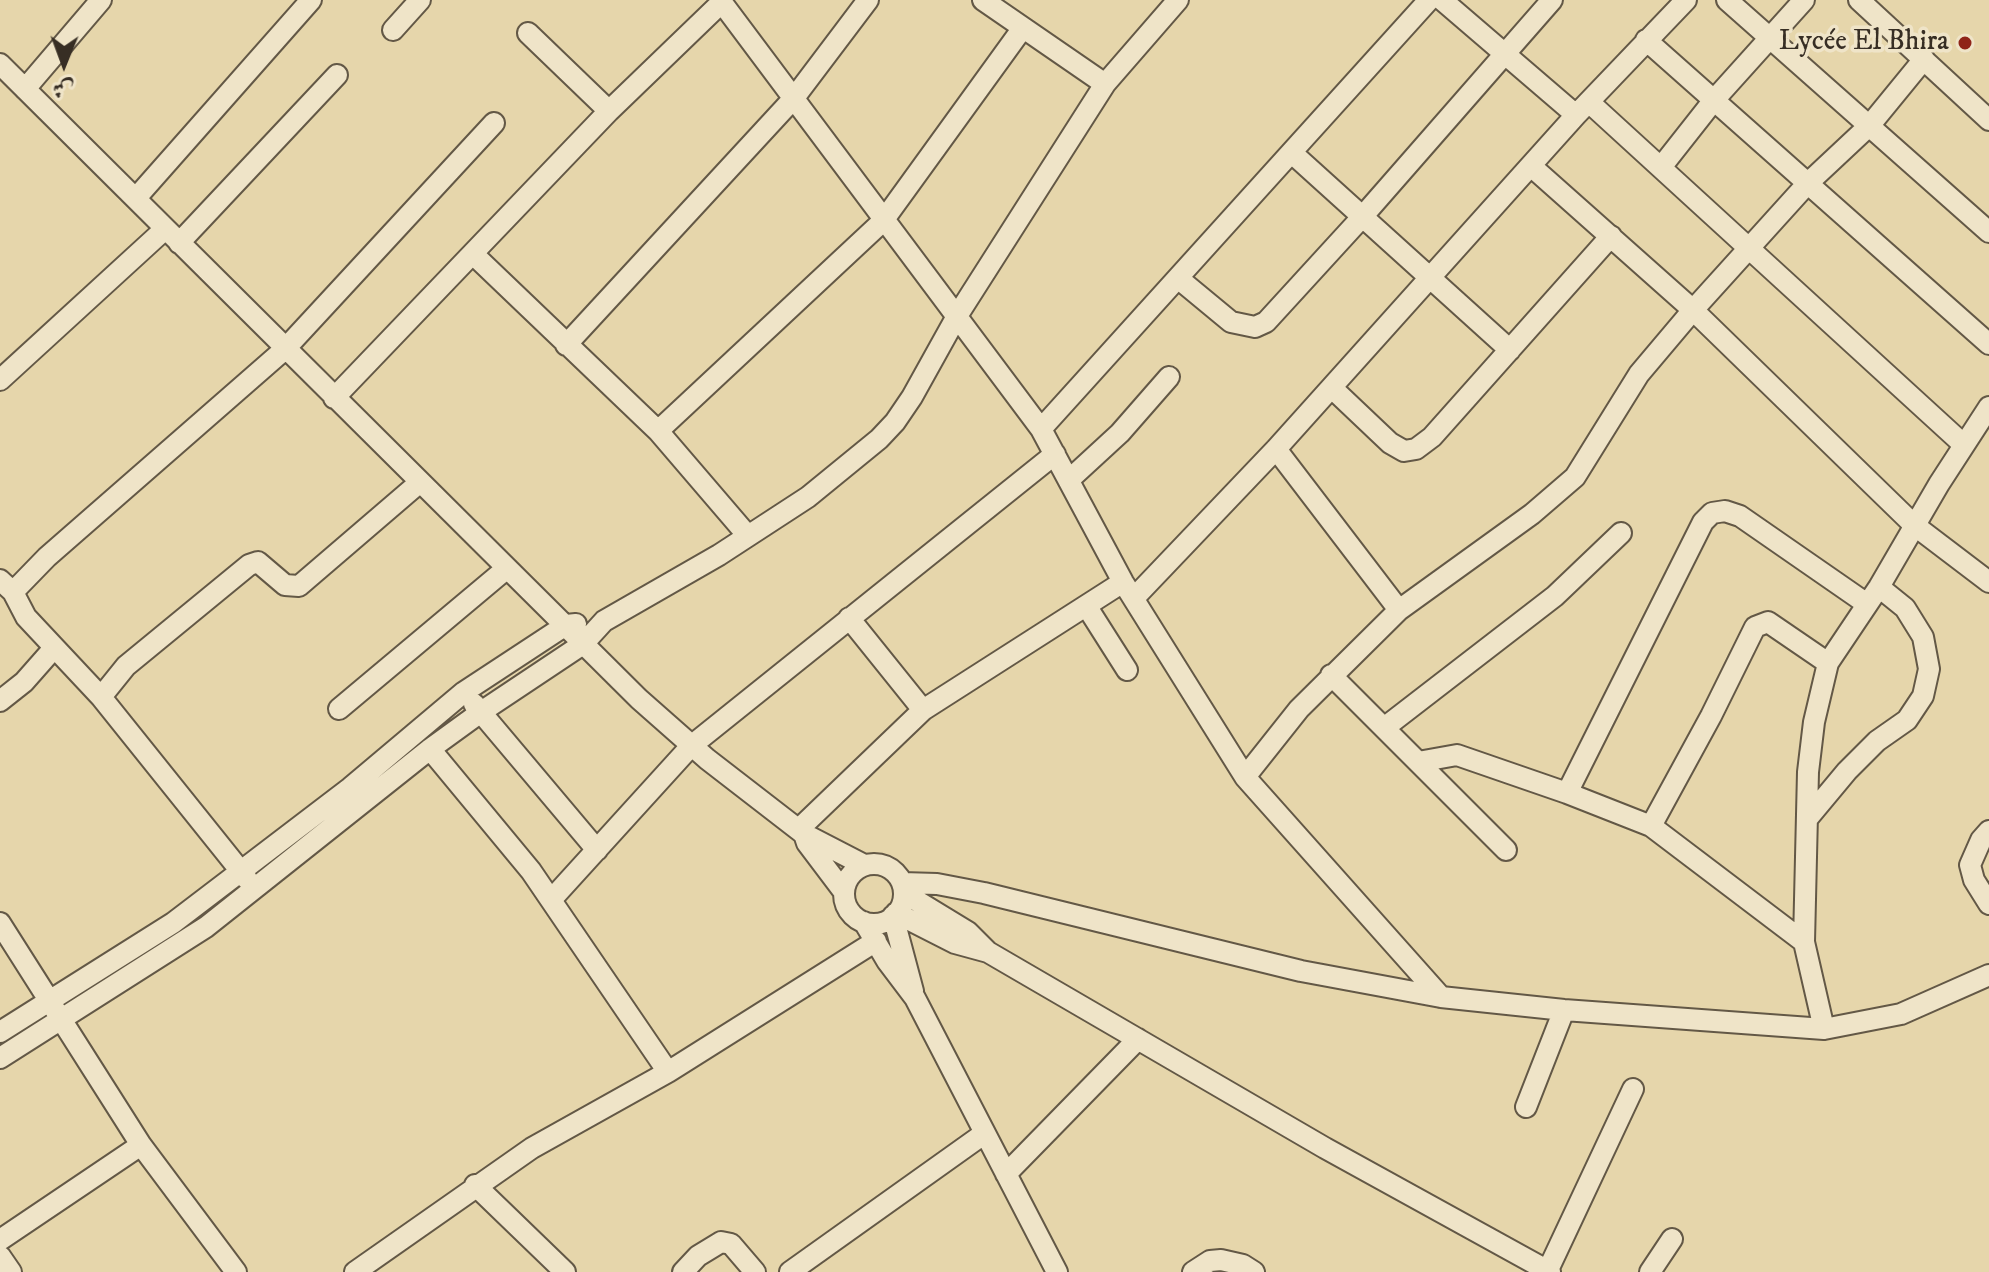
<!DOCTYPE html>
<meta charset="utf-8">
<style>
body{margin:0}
#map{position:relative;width:1989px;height:1272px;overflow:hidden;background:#e6d6ab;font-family:"IM FELL DW Pica",Amiri,serif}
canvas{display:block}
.north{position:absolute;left:24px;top:24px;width:80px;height:80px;-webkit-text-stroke:6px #efe4c8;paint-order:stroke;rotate:181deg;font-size:22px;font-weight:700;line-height:32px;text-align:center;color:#372e24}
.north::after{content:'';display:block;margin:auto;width:28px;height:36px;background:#372e24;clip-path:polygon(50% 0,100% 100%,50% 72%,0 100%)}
</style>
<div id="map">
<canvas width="1989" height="1272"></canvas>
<div class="north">ش</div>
</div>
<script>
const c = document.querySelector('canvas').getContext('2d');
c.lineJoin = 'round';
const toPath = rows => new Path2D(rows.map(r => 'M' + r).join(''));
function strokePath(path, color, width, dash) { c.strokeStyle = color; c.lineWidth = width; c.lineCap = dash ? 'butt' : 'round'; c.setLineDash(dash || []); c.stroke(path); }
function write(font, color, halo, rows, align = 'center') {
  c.font = font + ' "IM FELL DW Pica",serif'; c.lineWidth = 7; c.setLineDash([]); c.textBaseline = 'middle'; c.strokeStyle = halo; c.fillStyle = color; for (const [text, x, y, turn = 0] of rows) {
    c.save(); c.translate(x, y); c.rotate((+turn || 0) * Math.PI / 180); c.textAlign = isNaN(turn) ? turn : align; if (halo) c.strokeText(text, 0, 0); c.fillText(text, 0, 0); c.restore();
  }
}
const minor = toPath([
 [720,0,1041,429,1123,582,1245,777,1441,997],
 [983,0,1105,84],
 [1442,0,1576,115],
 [1727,0,1989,232],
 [1859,0,1989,120],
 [393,30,420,0],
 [528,33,609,111],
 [1646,40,1989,344],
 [0,64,639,699,707,759,804,834,864,865],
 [25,89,101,0],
 [1590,103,1964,445],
 [1292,153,1510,350],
 [1531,166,1693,310,1914,525,1989,582],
 [1662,166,1714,100,1804,0],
 [136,198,311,0],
 [179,243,337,75],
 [473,254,658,431,748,536],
 [1179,279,1231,322,1255,327,1266,322,1363,216,1552,0],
 [566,345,794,98,868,0],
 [0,380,165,229],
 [1332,388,1390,443,1404,451,1416,449,1432,437,1611,236],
 [334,398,609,111,722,2],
 [1041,429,1429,0],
 [658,431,883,221,1022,29],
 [1276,449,1399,610],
 [1070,479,1120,433,1169,377],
 [0,580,13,592,26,617,101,697,247,879],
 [13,592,47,557,285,349,494,123],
 [1134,598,1276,449,1576,115,1686,0],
 [1087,607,1127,670],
 [849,618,923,710],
 [1331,675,1506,850],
 [101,697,126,666,249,565,258,562,285,585,299,586,419,483],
 [0,701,24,682,54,648],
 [474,704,597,850],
 [339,709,506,569],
 [1384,728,1555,596,1621,533],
 [430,749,531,871,668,1072,876,941],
 [1418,762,1457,755,1567,793,1651,826,1804,942],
 [1245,777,1299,709,1399,610,1532,514,1575,477,1639,374,1693,310,1807,184,1870,125,1924,59],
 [1567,793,1703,522,1712,513,1725,511,1740,516,1867,604],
 [1807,819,1847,771,1877,741,1907,720,1923,696,1929,669,1923,637,1905,608,1879,587],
 [1651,826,1711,716,1755,627,1768,622,1828,663],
 [799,829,923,710,1123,582],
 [1989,831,1981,840,1970,865,1974,880,1989,904],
 [804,834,807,843,844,892],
 '844 894a30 30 0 1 1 60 0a30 30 0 1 1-60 0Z',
 [902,883,937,884,984,893,1301,971,1441,997,1564,1010,1824,1029,1901,1014,1989,975],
 [904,893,968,932,988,952,1325,1148,1550,1272],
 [551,900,691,746,1055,454],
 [896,913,955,943,988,952],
 [893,916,913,991],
 [864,922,887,961,915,998,1057,1272],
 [0,923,141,1145,236,1272],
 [1824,1029,1804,942,1808,772,1814,722,1828,663,1879,587,1939,484,1989,407],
 [0,1032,173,923,350,788,464,692,566,625,576,624],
 [0,1058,206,927,430,749,481,712,583,644,604,621,719,555,808,497,879,439,895,422,912,397,957,316,1105,84,1178,0],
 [1526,1107,1564,1010],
 [1006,1174,1138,1039],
 [475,1185,565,1272],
 [0,1240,141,1145],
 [0,1256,11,1272],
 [355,1272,532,1148,668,1072],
 [683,1272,698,1256,721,1242,731,1244,755,1272],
 [790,1272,985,1133],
 [1193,1272,1210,1261,1221,1260,1243,1265,1254,1272],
 [1547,1272,1633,1089],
 [1650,1272,1672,1239]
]);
const markers = [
 [1965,43,8,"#8f2418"]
];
const poiNames = [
 ["Lycée El Bhira",1949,43]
];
strokePath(minor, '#635846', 24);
strokePath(minor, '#efe4c8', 20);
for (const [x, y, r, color] of markers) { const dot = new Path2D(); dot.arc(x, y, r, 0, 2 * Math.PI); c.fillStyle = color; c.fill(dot); strokePath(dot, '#efe4c8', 3); }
write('28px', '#372e24', '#efe4c8', poiNames, 'right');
</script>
